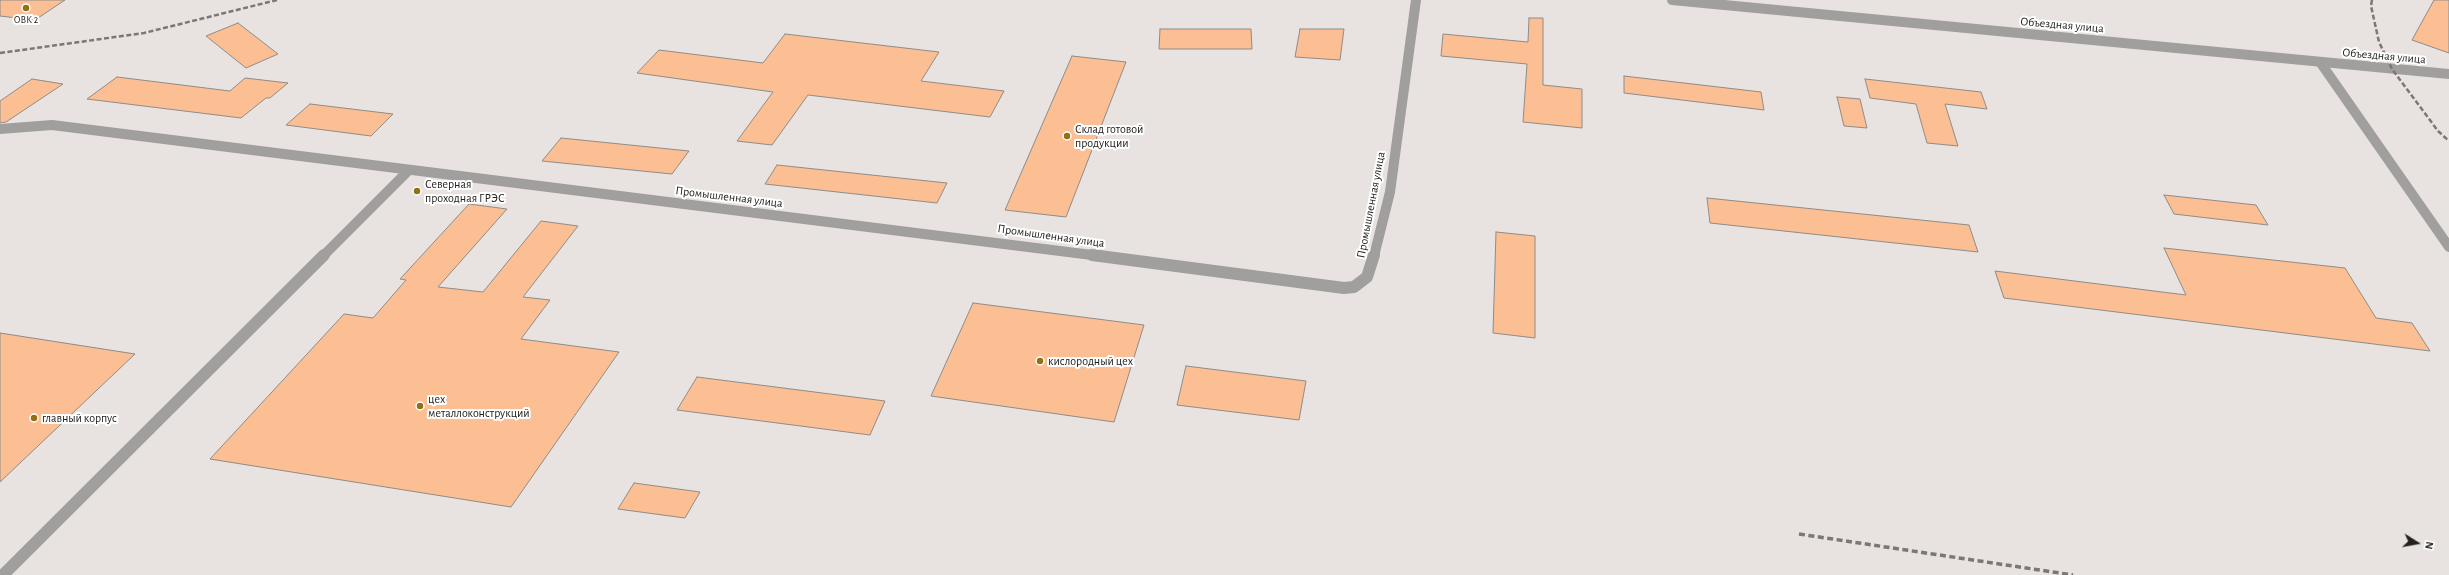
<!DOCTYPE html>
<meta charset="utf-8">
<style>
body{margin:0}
#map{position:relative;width:2449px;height:575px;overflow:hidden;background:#e8e3e1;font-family:"Alegreya Sans",sans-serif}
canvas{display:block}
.north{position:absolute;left:2397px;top:523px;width:40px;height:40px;-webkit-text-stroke:3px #fff;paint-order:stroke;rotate:101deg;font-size:11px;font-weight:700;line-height:16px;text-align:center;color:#232221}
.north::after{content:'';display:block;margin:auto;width:14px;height:18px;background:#232221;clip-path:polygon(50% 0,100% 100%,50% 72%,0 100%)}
</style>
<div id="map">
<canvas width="2449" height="575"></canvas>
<div class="north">N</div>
</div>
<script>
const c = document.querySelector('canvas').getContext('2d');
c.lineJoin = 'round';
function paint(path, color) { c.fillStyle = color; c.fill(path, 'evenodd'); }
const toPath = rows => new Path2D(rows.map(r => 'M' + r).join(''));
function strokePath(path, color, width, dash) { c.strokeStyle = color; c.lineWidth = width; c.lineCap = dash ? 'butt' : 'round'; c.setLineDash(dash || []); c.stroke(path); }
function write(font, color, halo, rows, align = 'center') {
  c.font = font + ' "Alegreya Sans",sans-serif'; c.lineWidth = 4; c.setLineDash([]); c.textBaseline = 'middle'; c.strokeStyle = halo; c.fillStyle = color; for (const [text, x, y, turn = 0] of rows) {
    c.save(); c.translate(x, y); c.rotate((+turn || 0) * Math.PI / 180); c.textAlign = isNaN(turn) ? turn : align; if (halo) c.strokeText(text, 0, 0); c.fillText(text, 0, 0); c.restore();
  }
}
const building = toPath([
 [0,0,65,0,35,20,0,16,0,0],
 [2434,0,2449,0,2449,53,2412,40,2434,0],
 [1529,18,1543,18,1543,85,1582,89,1582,128,1523,122,1527,64,1441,56,1443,34,1528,42,1529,18],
 [238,23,278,54,246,68,206,36,238,23],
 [1160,29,1251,29,1252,49,1159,49,1160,29],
 [1300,29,1344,29,1340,60,1295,57,1300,29],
 [785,34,939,52,921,81,1004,91,990,117,808,95,772,145,737,141,773,92,637,73,659,50,763,63,785,34],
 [1072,56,1126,62,1066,217,1005,210,1072,56],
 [1624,76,1761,92,1764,110,1624,93,1624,76],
 [117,77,230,91,245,78,288,83,270,98,266,98,241,118,87,99,117,77],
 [32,79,63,84,6,122,0,123,0,101,32,79],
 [1865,79,1981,92,1987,109,1945,104,1958,146,1927,143,1916,104,1870,98,1865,79],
 [1837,97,1860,99,1867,128,1844,126,1837,97],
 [310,104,393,114,371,136,286,125,310,104],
 [561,138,689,151,672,174,542,161,561,138],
 [777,165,947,183,937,203,765,184,777,165],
 [2164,195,2256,205,2268,225,2174,214,2164,195],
 [1707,198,1969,225,1978,252,1710,223,1707,198],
 [469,204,507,209,438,287,483,292,541,221,578,226,523,297,550,300,521,339,619,352,511,507,210,459,344,314,373,318,406,280,400,279,469,204],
 [1496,232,1535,236,1535,338,1493,333,1496,232],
 [2164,248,2345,268,2376,318,2412,323,2430,351,2004,298,1995,271,2186,295,2164,248],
 [973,303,1144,325,1114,422,931,396,973,303],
 [0,333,135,354,0,482,0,333],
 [1186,366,1306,381,1299,420,1177,405,1186,366],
 [697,377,885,401,870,435,677,410,697,377],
 [634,483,700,492,685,518,618,509,634,483]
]);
const serviceFar1 = toPath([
 [2320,62,2449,247],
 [0,129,52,125,1100,256],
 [323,256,409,170],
 [1374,256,1390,192,1416,0]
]);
const service = toPath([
 [1092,255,1344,288,1354,287,1367,277,1374,255],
 [3,575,324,255]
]);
const minor = toPath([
 [1672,0,2449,74]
]);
const railFar1 = toPath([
 [2372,0,2371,6,2379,42,2392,69,2438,131,2449,141],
 [0,53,144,33,277,0]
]);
const rail = toPath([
 [1799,534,2073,575]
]);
const markers = [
 [26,8,4,"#917016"],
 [1067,136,4,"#917016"],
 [417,191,4,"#917016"],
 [1040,361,4,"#917016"],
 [420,406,4,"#917016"],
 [34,418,4,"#917016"]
];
const farPoinames = [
 ["ОВК 2",26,20]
];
const streetNames = [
 ["Объездная улица",2062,25,5],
 ["Объездная улица",2384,56,5],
 ["Промышленная улица",729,197,7],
 ["Промышленная улица",1371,205,-79],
 ["Промышленная улица",1051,236,8]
];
const poiNames = [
 ["Склад готовой",1075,129],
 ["продукции",1075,143],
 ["Северная",425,184],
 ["проходная ГРЭС",425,198],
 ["кислородный цех",1048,361],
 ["цех",428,399],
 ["металлоконструкций",428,413],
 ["главный корпус",42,418]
];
paint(building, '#fbbf93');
strokePath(building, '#8e8b88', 1);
strokePath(serviceFar1, '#a09f9e', 10);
strokePath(service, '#a09f9e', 12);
strokePath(minor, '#a09f9e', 10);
strokePath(railFar1, '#7a7776', 2.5, [5, 2.5]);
strokePath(rail, '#7a7776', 3.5, [6, 3.5]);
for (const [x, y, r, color] of markers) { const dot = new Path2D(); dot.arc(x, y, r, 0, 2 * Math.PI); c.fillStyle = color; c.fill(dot); strokePath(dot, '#fff', 1.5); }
write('10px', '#232221', '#fff', farPoinames);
write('12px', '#232221', '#fff', streetNames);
write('12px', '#232221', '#fff', poiNames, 'left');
</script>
